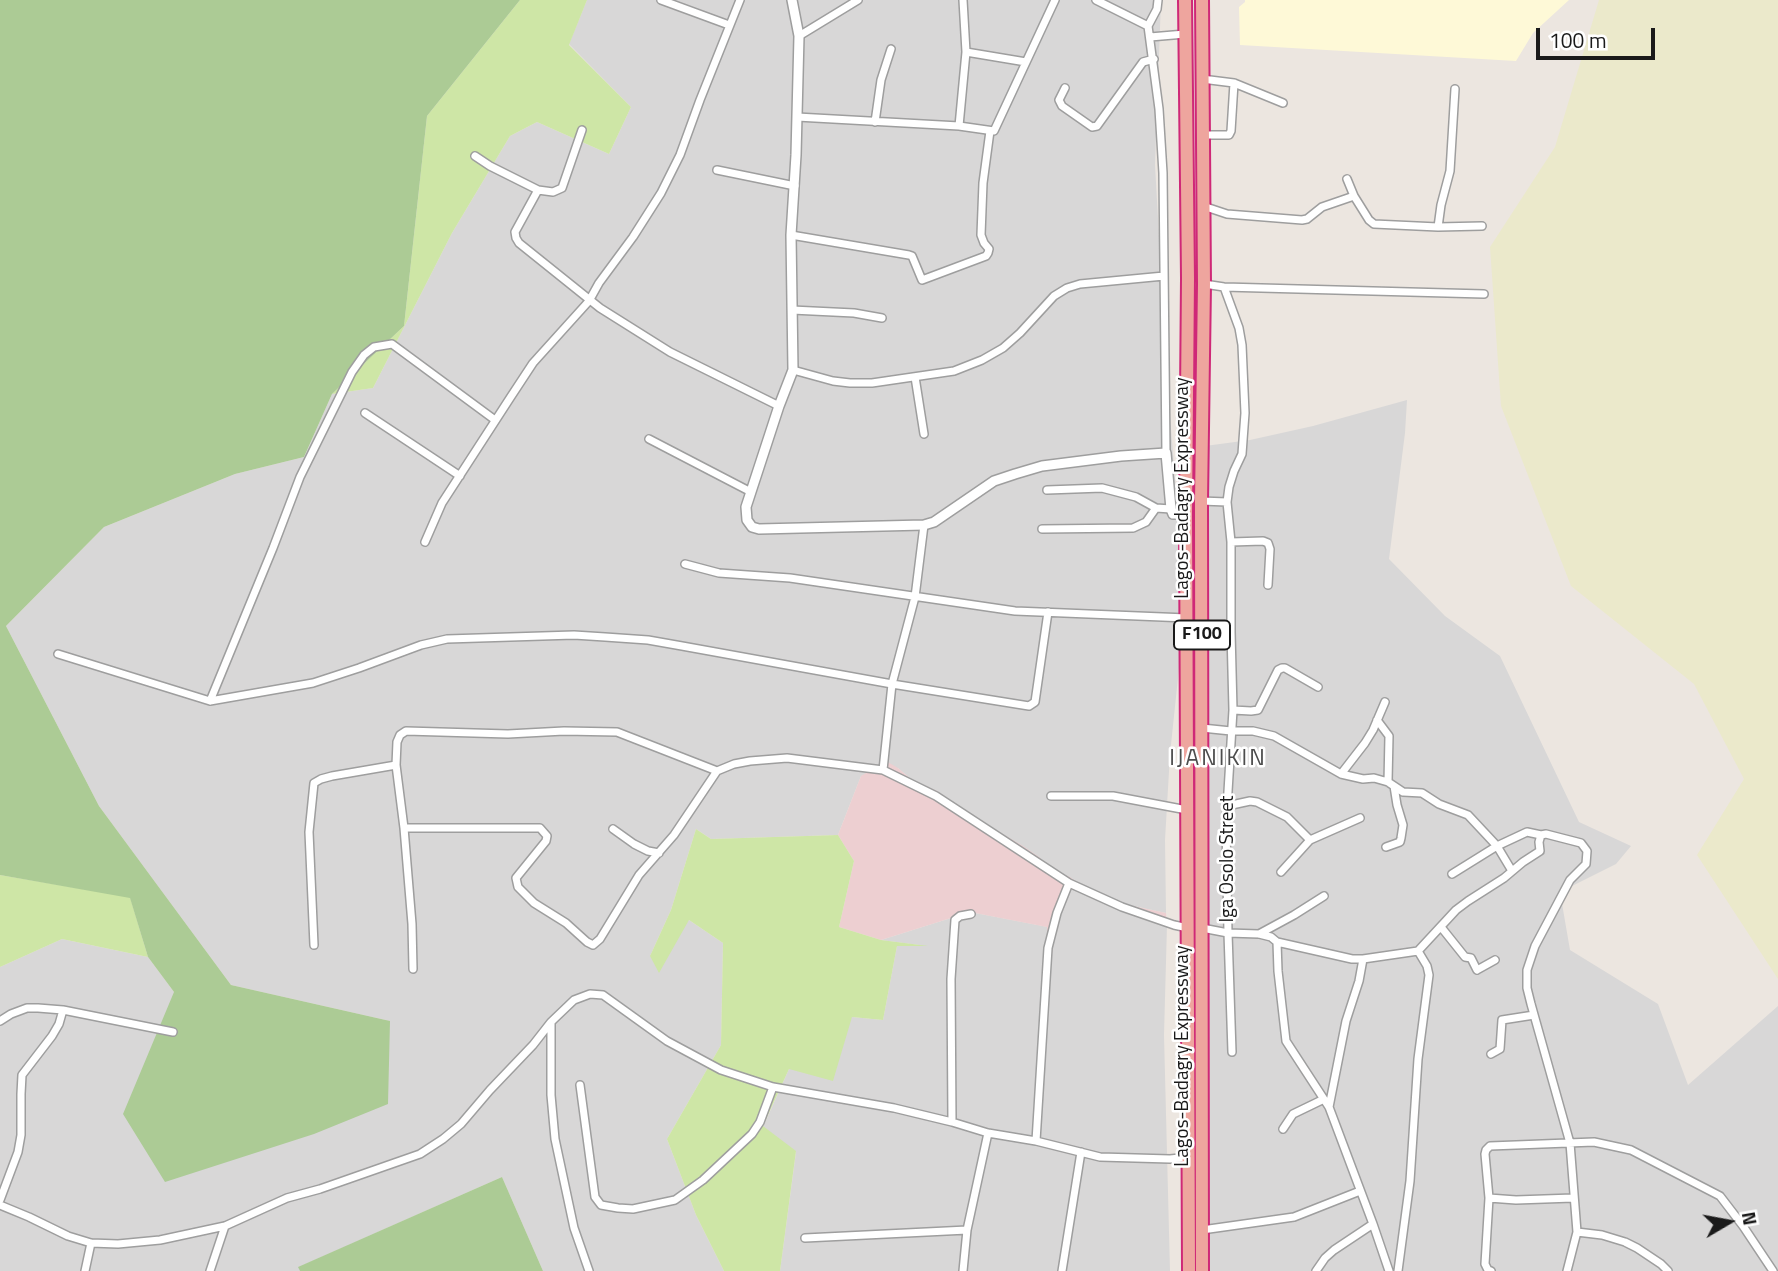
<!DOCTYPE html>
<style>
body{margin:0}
#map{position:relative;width:1778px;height:1271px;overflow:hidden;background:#ece6e0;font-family:"Titillium Web",sans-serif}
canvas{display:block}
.north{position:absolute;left:1694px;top:1187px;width:70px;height:70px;-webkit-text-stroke:5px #fff;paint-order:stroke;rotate:80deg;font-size:19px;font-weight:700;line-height:28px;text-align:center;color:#1a1a1a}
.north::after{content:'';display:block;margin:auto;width:24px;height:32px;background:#1a1a1a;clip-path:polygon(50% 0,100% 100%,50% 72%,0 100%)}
.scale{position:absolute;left:1536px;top:28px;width:119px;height:32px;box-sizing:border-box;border:4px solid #1a1a1a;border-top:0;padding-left:9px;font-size:21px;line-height:24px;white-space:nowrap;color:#1a1a1a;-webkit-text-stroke:5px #fff;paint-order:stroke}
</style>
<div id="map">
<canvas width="1778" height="1271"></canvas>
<div class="north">N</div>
<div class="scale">100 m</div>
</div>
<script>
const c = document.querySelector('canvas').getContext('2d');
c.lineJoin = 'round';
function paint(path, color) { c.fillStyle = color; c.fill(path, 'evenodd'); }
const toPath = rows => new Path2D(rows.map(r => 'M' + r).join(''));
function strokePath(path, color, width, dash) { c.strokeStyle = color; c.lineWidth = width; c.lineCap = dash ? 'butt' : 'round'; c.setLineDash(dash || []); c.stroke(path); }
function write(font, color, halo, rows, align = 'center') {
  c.font = font + ' "Titillium Web",sans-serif'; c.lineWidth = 5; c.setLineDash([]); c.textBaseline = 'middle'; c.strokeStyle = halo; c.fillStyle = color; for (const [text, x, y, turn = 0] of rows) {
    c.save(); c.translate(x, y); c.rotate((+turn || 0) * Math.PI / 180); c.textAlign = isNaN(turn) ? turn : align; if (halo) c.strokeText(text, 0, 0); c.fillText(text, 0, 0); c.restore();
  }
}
const residential = toPath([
 [587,0,1161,0,1155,165,1167,379,1183,578,1182,640,1170,754,1165,840,1166,913,1120,903,1167,925,1164,1035,1170,1271,780,1271,796,1152,763,1127,789,1069,852,1017,883,1020,897,946,919,945,881,940,970,912,1048,927,1050,965,1056,924,1071,890,1077,886,1078,883,1053,871,1002,834,937,791,912,780,898,768,861,776,838,835,711,839,696,829,671,910,650,956,689,920,723,943,721,1045,667,1139,696,1215,724,1271,543,1271,502,1177,299,1267,300,1271,0,1271,0,967,62,939,148,957,174,992,390,1021,231,985,99,806,6,626,104,527,235,474,304,457,332,394,373,388,452,233,510,136,537,122,609,154,631,107,569,44],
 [1407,400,1405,433,1389,559,1445,616,1500,656,1579,822,1631,846,1616,864,1560,892,1570,950,1658,1004,1688,1085,1778,1006,1778,1271,1204,1271,1205,446,1250,440,1313,426]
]);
const commercial = toPath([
 [886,761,898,768,912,780,937,791,984,823,1023,846,1039,857,1053,871,1070,877,1078,883,1119,903,1166,913,1167,925,1077,886,1071,890,1056,924,1050,970,1047,927,970,912,881,940,839,927,854,861,838,835,861,776]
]);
const education = toPath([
 [1245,0,1569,0,1533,33,1516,61,1240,45,1239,7,1245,2]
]);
const farmland = toPath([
 [1599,0,1778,0,1778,979,1697,855,1744,779,1694,684,1571,586,1501,406,1490,247,1555,147]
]);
const grass = toPath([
 [520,0,587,0,569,45,631,107,609,154,537,122,510,136,452,233,373,388,332,394,404,326,427,116],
 [696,829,711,839,838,835,854,861,839,927,881,940,928,946,897,946,883,1020,852,1017,833,1081,789,1069,763,1126,796,1151,780,1271,724,1271,696,1215,667,1139,721,1045,723,943,689,920,659,973,650,956,671,910],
 [0,875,130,897,148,957,62,939,0,967]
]);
const forest = toPath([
 [0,0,520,0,427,116,404,326,332,394,304,457,235,474,104,527,6,626,99,806,231,985,390,1021,388,1104,314,1134,165,1182,123,1114,174,992,148,957,130,898,0,875],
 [502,1177,543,1271,300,1271,298,1267]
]);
const minor = toPath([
 [661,0,729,25],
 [1096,0,1148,26],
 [1158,0,1157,9,1148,26,1159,109,1163,173,1166,453],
 [799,36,858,0],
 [1150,37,1185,34],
 [966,52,1026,62],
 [1202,79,1234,83,1231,131,1229,135,1203,135],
 [1234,83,1283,103],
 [1065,88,1059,100,1062,106,1092,127,1097,126,1143,62,1154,59],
 [797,117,959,126,994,131,1055,0],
 [875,122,881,80,891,49],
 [959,126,966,52,963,0],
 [475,156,490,166,538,190,553,192,562,188,582,130],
 [717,170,795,186],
 [1347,179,1354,196,1369,220,1374,224,1438,227,1441,205,1450,171,1455,89],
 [538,190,515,232,516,238,519,243,600,308,670,352,779,406],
 [1203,206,1227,214,1302,220,1307,219,1322,207,1354,196],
 [1438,227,1482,226],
 [791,235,909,255,912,256,922,280,986,256,988,253,989,249,984,243,981,235,983,183,990,131],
 [1204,284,1224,287,1484,294],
 [1224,287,1239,328,1242,345,1245,413,1242,454,1234,471,1229,487,1227,502,1231,542,1231,632,1233,710,1226,824,1228,933,1232,1052],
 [792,310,854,313,882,318],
 [793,370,833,381,850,383,872,383,954,371,982,360,1003,348,1020,333,1054,296,1067,288,1080,284,1164,276],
 [915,377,924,434],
 [365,413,460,476],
 [649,439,751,492],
 [1047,490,1102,488,1136,497,1156,508,1171,509],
 [1201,501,1227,502],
 [1042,529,1133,528,1146,522,1156,508],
 [425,542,442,503,510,398,533,363,589,301,599,283,633,237,661,193,680,155,700,100,740,0],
 [1231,542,1263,541,1268,543,1270,549,1268,585],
 [685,564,719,573,790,578,1015,611,1187,618],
 [58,654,210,701,313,683,359,668,421,645,447,639,574,635,605,637,648,640,682,646,892,684,1029,706,1035,702,1048,612],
 [210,701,273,548,300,477,352,372,364,355,374,347,392,344,495,420],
 [1233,710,1251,711,1258,710,1278,670,1282,668,1285,668,1318,687],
 [1377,720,1389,736,1388,782],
 [1202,728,1231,731,1253,731,1274,736,1341,774,1363,779,1374,778,1388,782,1403,792,1422,793,1439,804,1468,815,1497,846,1512,871],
 [883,770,892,684,915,597,924,525],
 [1341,774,1365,743,1373,730,1385,702],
 [1051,796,1113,796,1187,810],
 [1227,806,1250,801,1257,802,1287,817,1310,840],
 [404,828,540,828,547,836,546,841,516,878,518,887,534,903,566,923,587,942,593,945,600,939,639,875,674,835,717,771],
 [613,829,634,844,648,851,659,853],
 [1386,847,1400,842,1401,838,1403,825,1397,805,1394,786],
 [1281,872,1310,840,1360,818],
 [1452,874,1497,846,1527,832,1541,835],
 [1441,927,1465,957,1471,958,1477,970,1495,960],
 [1202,928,1228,933,1259,934,1271,937,1277,942,1352,959,1363,959,1418,951,1427,966,1429,975,1418,1059,1410,1181,1398,1271],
 [1259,934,1294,915,1324,896],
 [1277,942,1278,971,1286,1041,1329,1107,1373,1224,1389,1271],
 [314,945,309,832,314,783,321,779,332,776,396,765],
 [1418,951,1456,910,1468,901,1504,878,1523,862,1540,851,1539,842,1541,835,1546,834,1581,843,1587,851,1586,864,1570,880,1535,946,1527,970,1527,988,1531,1004,1570,1143,1577,1232,1567,1271],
 [413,969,412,924,404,828,396,765,397,742,400,735,406,731,508,734,564,731,617,732,717,771,734,764,750,761,787,758,883,770,936,796,1069,883,1122,907,1174,925,1188,928],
 [0,1021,11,1014,27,1008,38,1008,63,1010,173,1032],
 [551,1023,551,1095,555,1139,574,1228,589,1271],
 [1491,1054,1500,1049,1502,1020,1534,1015],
 [580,1085,595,1197,601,1205,618,1208,633,1209,675,1200,703,1180,752,1134,760,1122,773,1087],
 [1329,1107,1346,1021,1359,981,1363,959],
 [952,1122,951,979,955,920,960,916,971,914],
 [1283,1129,1293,1114,1322,1100],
 [1036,1141,1048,948,1057,913,1069,883],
 [1489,1198,1485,1264,1488,1270,1491,1271],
 [1573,1198,1516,1200,1489,1198,1485,1154,1486,1150,1490,1146,1594,1142,1631,1150,1720,1196,1743,1226,1773,1271],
 [0,1200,18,1152,21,1135,21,1094,22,1075,52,1036,59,1024,63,1010],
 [0,1205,29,1217,68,1236,91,1243,118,1244,160,1240,225,1226,287,1198,320,1189,420,1154,443,1139,461,1124,490,1090,533,1045,551,1022,574,1000,590,994,603,995,667,1041,721,1070,773,1087,894,1108,952,1122,988,1133,1036,1141,1100,1157,1170,1159,1189,1157],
 [1202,1230,1294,1217,1360,1191],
 [1577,1232,1602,1235,1625,1242,1637,1248,1661,1264,1668,1271],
 [805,1238,967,1230],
 [85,1271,91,1243],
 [210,1271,225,1226],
 [963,1271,967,1230,988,1133],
 [1062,1271,1081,1152],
 [1316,1271,1325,1258,1334,1250,1373,1224]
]);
const tertiary = toPath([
 [792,0,799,36,796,155,791,235,793,370,779,406,746,507,747,520,752,527,759,529,924,525,934,522,994,481,1015,474,1042,466,1121,456,1166,453,1171,509,1173,514,1186,514]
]);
const trunk = toPath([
 [1185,0,1188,278,1186,514,1189,1271],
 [1202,0,1204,284,1201,501,1202,1271]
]);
const shields = [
 [1202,635,56]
];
const shieldNames = [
 ["F100",1202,635]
];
const streetNames = [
 ["Lagos-Badagry Expressway",1183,488,-90],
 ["Iga Osolo Street",1228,859,-90],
 ["Lagos-Badagry Expressway",1183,1056,-90]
];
const quarterNames = [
 ["IJANIKIN",1218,759]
];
paint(residential, '#d8d7d7');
paint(commercial, '#edcfd1');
paint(education, '#fef9d7');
paint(farmland, '#ebe9cb');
paint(grass, '#cee6a6');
paint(forest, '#accb95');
strokePath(minor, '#9e9e9e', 10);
strokePath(tertiary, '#9e9e9e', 12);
strokePath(trunk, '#cf2877', 16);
strokePath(minor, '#fff', 7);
strokePath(tertiary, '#fff', 9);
strokePath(trunk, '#eea59e', 12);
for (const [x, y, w] of shields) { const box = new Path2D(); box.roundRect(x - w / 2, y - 14.5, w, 29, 5); c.fillStyle = '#fff'; c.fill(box); strokePath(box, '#1a1a1a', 2); }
write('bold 18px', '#1a1a1a', null, shieldNames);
write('19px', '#1a1a1a', '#fff', streetNames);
c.letterSpacing = '2px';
write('23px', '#4d4d4d', '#fff', quarterNames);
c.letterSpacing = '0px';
</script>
